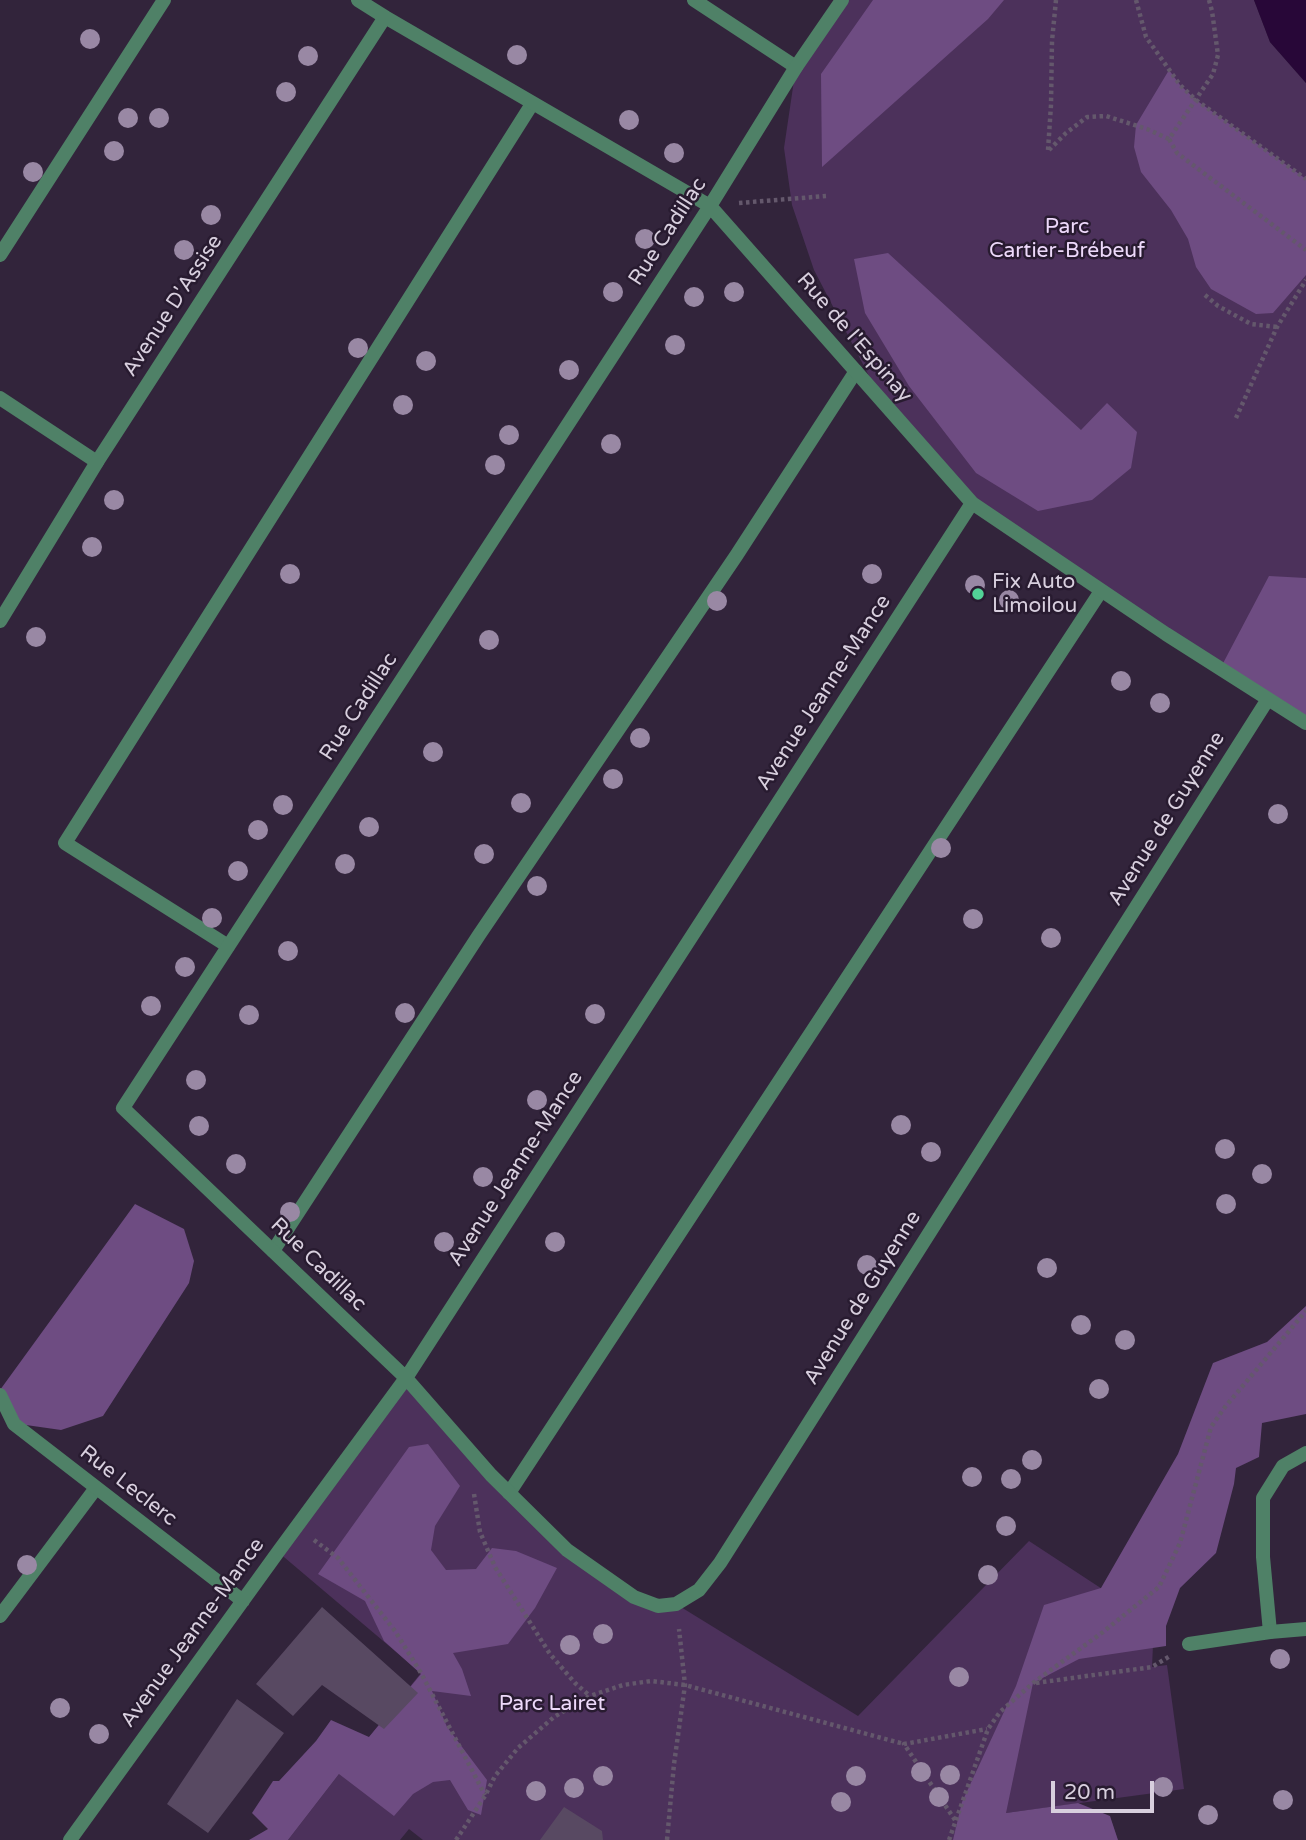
<!DOCTYPE html>
<meta charset="utf-8">
<style>
body{margin:0}
#map{position:relative;width:1306px;height:1840px;overflow:hidden;background:#32243b;font-family:"Varela Round",sans-serif}
canvas{display:block}
.scale{position:absolute;left:1051px;top:1781px;width:103px;height:32px;box-sizing:border-box;border:4px solid #d8cfde;border-top:0;padding-left:9px;font-size:21px;line-height:24px;white-space:nowrap;color:#d8cfde;-webkit-text-stroke:5px #281b30;paint-order:stroke}
</style>
<div id="map">
<canvas width="1306" height="1840"></canvas>
<div class="scale">20 m</div>
</div>
<script>
const c = document.querySelector('canvas').getContext('2d');
c.lineJoin = 'round';
function paint(path, color) { c.fillStyle = color; c.fill(path, 'evenodd'); }
const toPath = rows => new Path2D(rows.map(r => 'M' + r).join(''));
function strokePath(path, color, width, dash) { c.strokeStyle = color; c.lineWidth = width; c.lineCap = dash ? 'butt' : 'round'; c.setLineDash(dash || []); c.stroke(path); }
function write(font, color, halo, rows, align = 'center') {
  c.font = font + ' "Varela Round",sans-serif'; c.lineWidth = 5; c.setLineDash([]); c.textBaseline = 'middle'; c.strokeStyle = halo; c.fillStyle = color; for (const [text, x, y, turn = 0] of rows) {
    c.save(); c.translate(x, y); c.rotate((+turn || 0) * Math.PI / 180); c.textAlign = isNaN(turn) ? turn : align; if (halo) c.strokeText(text, 0, 0); c.fillText(text, 0, 0); c.restore();
  }
}
const green = toPath([
 [842,0,1254,0,1270,42,1306,83,1306,723,972,503,881,399,814,270,792,205,784,148,796,67],
 [406,1378,567,1550,634,1597,676,1604,858,1716,1029,1541,1154,1623,1152,1667,1167,1665,1184,1789,1006,1813,1000,1840,423,1840,409,1829,400,1840,288,1840,339,1774,421,1673,278,1552]
]);
const forest = toPath([
 [873,0,1004,0,988,19,822,167,821,74],
 [1169,70,1180,85,1196,100,1306,179,1306,275,1273,313,1256,314,1211,289,1196,267,1188,239,1171,210,1141,172,1134,147,1136,125],
 [888,253,1081,430,1107,403,1137,432,1131,468,1092,500,1038,511,976,473,909,386,865,313,854,259],
 [1269,576,1306,578,1306,723,1220,669],
 [135,1204,184,1229,194,1261,189,1283,103,1416,61,1430,19,1424,0,1390],
 [1306,1306,1306,1414,1262,1423,1259,1457,1236,1468,1234,1484,1216,1553,1180,1588,1166,1626,1166,1646,1079,1659,1033,1683,1006,1813,1078,1803,1110,1816,1118,1840,953,1840,962,1802,1016,1686,1044,1605,1101,1588,1178,1454,1213,1363,1267,1342],
 [428,1444,460,1486,435,1526,431,1550,446,1570,476,1569,492,1548,516,1551,557,1568,535,1608,508,1644,453,1653,462,1669,471,1696,432,1691,447,1727,487,1780,481,1815,468,1810,450,1780,433,1782,413,1794,394,1816,339,1774,288,1840,249,1840,268,1829,252,1813,273,1781,279,1781,316,1741,331,1720,369,1737,421,1674,384,1641,365,1601,318,1574,409,1447]
]);
const water = toPath([
 [1254,0,1306,0,1306,83,1270,42]
]);
const building = toPath([
 [322,1607,418,1693,384,1729,322,1685,293,1716,256,1684],
 [237,1699,284,1733,208,1833,167,1804],
 [564,1807,602,1831,603,1840,540,1840]
]);
const path = toPath([
 [1136,0,1146,37,1180,85,1196,100,1306,179],
 [1209,0,1212,11,1218,55,1213,74,1169,139,1177,153,1306,250],
 [1048,150,1051,105,1052,41,1056,0],
 [1049,150,1066,133,1087,117,1106,116,1147,129,1169,139],
 [739,203,826,196],
 [1205,295,1218,306,1251,324,1277,327],
 [1236,418,1277,327,1306,280],
 [474,1494,480,1532,495,1567,550,1654,575,1683,590,1696],
 [314,1540,338,1558,395,1631,421,1673,485,1795],
 [1036,1683,1152,1667,1170,1656],
 [955,1820,904,1744,987,1729],
 [456,1840,485,1796,495,1776,518,1748,554,1717,590,1696,623,1685,651,1681,685,1685,904,1744],
 [667,1840,674,1764,685,1685,679,1629],
 [949,1840,988,1729,1000,1712,1033,1683,1103,1632,1159,1587,1180,1543,1211,1427,1225,1407,1306,1311]
]);
const lane = toPath([
 [694,0,796,67],
 [0,255,164,0],
 [0,398,97,462],
 [228,946,65,843,532,104],
 [273,1251,479,935,736,556,856,371],
 [509,1493,1101,591],
 [0,1616,96,1488],
 [1270,1632,1263,1557,1263,1498,1283,1466,1306,1453]
]);
const street = toPath([
 [358,0,385,17,710,206,972,503,1166,634,1306,723],
 [842,0,796,67,710,206,123,1108,406,1378,491,1475,567,1550,634,1597,658,1606,676,1604,699,1590,720,1563,1268,699],
 [0,621,97,462,385,17],
 [0,1395,14,1424,243,1601],
 [1189,1644,1270,1632,1306,1629],
 [70,1840,278,1552,406,1378,972,503]
]);
const trees = [
 [90,39],
 [517,55],
 [308,56],
 [286,92],
 [128,118],
 [159,118],
 [629,120],
 [114,151],
 [674,153],
 [33,172],
 [211,215],
 [645,239],
 [184,250],
 [613,292],
 [734,292],
 [694,297],
 [675,345],
 [358,348],
 [426,361],
 [569,370],
 [403,405],
 [509,435],
 [611,444],
 [495,465],
 [114,500],
 [92,547],
 [290,574],
 [872,574],
 [975,585],
 [1009,600],
 [717,601],
 [36,637],
 [489,640],
 [1121,681],
 [1160,703],
 [640,738],
 [433,752],
 [613,779],
 [521,803],
 [283,805],
 [1278,814],
 [369,827],
 [258,830],
 [941,848],
 [484,854],
 [345,864],
 [238,871],
 [537,886],
 [212,918],
 [973,919],
 [1051,938],
 [288,951],
 [185,967],
 [151,1006],
 [405,1013],
 [595,1014],
 [249,1015],
 [196,1080],
 [537,1100],
 [901,1125],
 [199,1126],
 [1225,1149],
 [931,1152],
 [236,1164],
 [1262,1174],
 [483,1177],
 [1226,1204],
 [290,1212],
 [444,1242],
 [555,1242],
 [867,1265],
 [1047,1268],
 [1081,1325],
 [1125,1340],
 [1099,1389],
 [1032,1460],
 [972,1477],
 [1011,1479],
 [1006,1526],
 [27,1565],
 [988,1575],
 [603,1634],
 [570,1645],
 [1280,1659],
 [959,1677],
 [60,1708],
 [99,1734],
 [921,1772],
 [950,1775],
 [603,1776],
 [856,1776],
 [1163,1787],
 [574,1788],
 [536,1791],
 [939,1797],
 [1283,1800],
 [841,1802],
 [1208,1815]
];
const markers = [
 [978,594,7,"#52d397"]
];
const parkNames = [
 ["Parc",1067,227],
 ["Cartier-Brébeuf",1067,251],
 ["Parc Lairet",552,1704]
];
const streetNames = [
 ["Rue Cadillac",668,232,-57],
 ["Avenue D'Assise",173,306,-57],
 ["Rue de l'Espinay",854,338,49],
 ["Avenue Jeanne-Mance",824,693,-57],
 ["Rue Cadillac",359,707,-57],
 ["Avenue de Guyenne",1167,819,-58],
 ["Avenue Jeanne-Mance",516,1169,-57],
 ["Rue Cadillac",318,1265,44],
 ["Avenue de Guyenne",863,1298,-58],
 ["Rue Leclerc",128,1486,38],
 ["Avenue Jeanne-Mance",193,1633,-54]
];
const poiNames = [
 ["Fix Auto",992,582],
 ["Limoilou",992,606]
];
paint(green, '#4c315b');
paint(forest, '#6e4c82');
paint(water, '#280738');
paint(building, '#584962');
strokePath(path, '#64586c', 4.5, [3.5, 3.5]);
strokePath(lane, '#4f8167', 14);
strokePath(street, '#4f8167', 14);
c.fillStyle = '#9988a4';
for (const [x, y] of trees) { c.beginPath(); c.arc(x, y, 10, 0, 2 * Math.PI); c.fill(); }
for (const [x, y, r, color] of markers) { const dot = new Path2D(); dot.arc(x, y, r, 0, 2 * Math.PI); c.fillStyle = color; c.fill(dot); strokePath(dot, '#281b30', 2.5); }
write('21px', '#edd9fa', '#281b30', parkNames);
write('21px', '#d8cfde', '#281b30', streetNames);
write('21px', '#d8cfde', '#281b30', poiNames, 'left');
</script>
